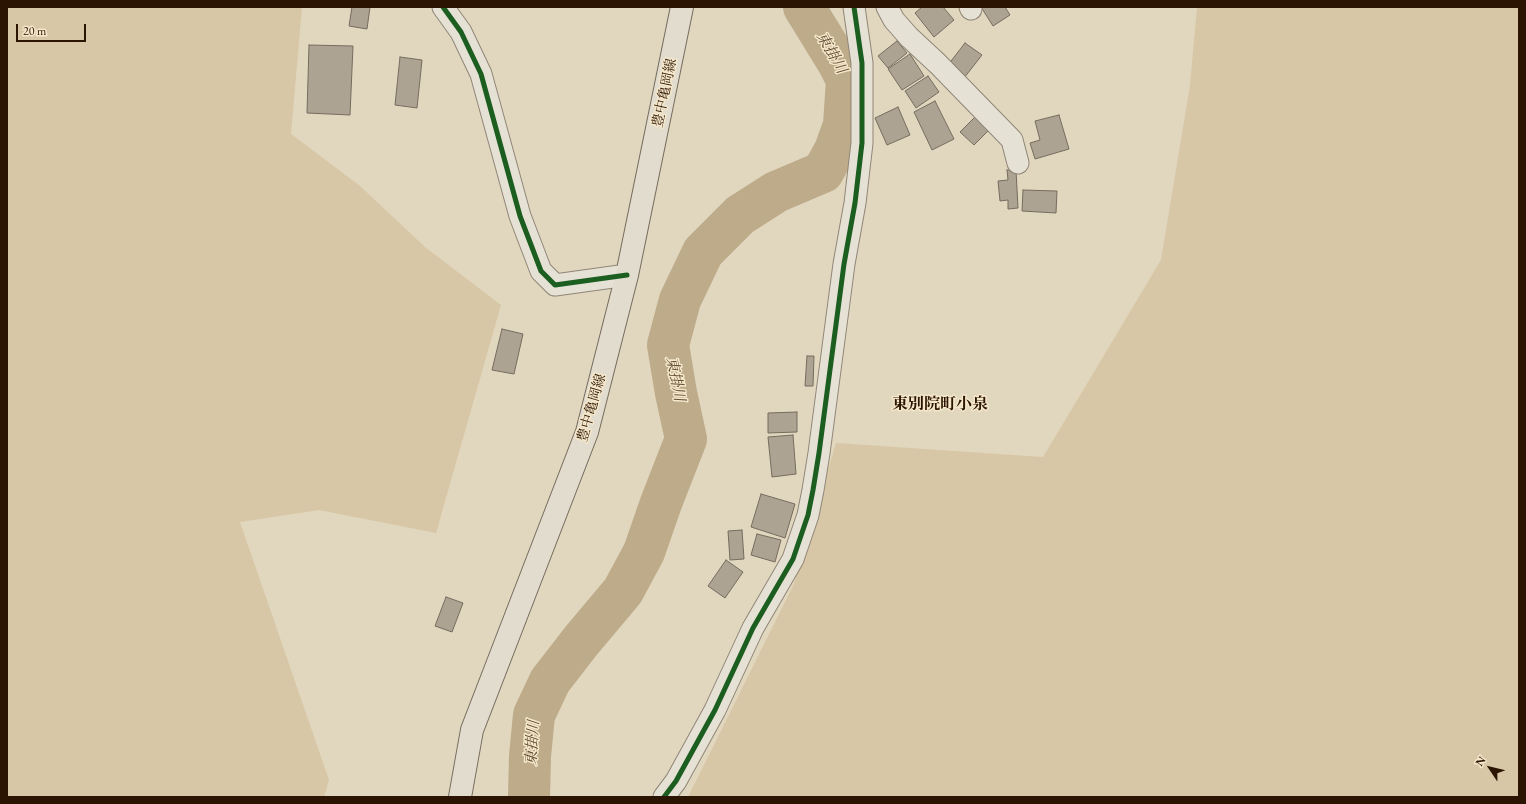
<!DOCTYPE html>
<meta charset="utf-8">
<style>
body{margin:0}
#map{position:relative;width:1526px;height:804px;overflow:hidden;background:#e1d6be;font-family:"EB Garamond",serif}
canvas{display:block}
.frame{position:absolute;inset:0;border:8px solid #2c1402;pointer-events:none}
.north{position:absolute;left:1470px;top:748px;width:40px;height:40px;-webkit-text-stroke:3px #f5e8cb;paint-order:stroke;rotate:305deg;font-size:11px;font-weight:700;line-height:16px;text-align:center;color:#2c1402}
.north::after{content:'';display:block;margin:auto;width:14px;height:18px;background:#2c1402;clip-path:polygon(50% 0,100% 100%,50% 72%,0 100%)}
.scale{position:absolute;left:16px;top:24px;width:70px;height:18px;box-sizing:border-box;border:2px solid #2c1402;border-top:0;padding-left:5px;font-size:12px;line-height:14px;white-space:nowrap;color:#2c1402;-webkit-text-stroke:3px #f5e8cb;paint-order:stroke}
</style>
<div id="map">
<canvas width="1526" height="804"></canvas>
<div class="frame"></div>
<div class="north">N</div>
<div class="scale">20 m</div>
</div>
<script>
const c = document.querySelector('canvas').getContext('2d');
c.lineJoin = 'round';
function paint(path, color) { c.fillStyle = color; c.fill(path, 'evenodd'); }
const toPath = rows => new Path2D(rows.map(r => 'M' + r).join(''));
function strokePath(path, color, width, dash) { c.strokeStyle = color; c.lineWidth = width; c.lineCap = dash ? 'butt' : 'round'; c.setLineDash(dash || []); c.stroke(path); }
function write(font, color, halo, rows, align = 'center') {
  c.font = font + ' "EB Garamond","Noto Serif JP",serif'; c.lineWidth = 3; c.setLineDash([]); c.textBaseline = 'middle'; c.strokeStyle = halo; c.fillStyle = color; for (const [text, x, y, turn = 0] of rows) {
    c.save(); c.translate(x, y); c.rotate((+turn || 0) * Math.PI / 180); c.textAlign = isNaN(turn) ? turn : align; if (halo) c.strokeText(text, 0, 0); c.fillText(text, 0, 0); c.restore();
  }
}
const green = toPath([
 [7,7,302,7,291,134,360,186,425,247,501,305,436,533,319,510,240,522,329,780,324,797,7,797],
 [1197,7,1519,7,1519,797,688,797,793,586,836,443,1043,457,1161,260,1190,85]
]);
const river = toPath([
 [529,797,530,756,534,715,550,681,581,641,623,591,644,552,661,503,686,439,676,393,668,345,680,300,703,252,740,215,776,192,823,172,835,150,844,125,847,80,839,64,804,7]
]);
const building = toPath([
 [352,7,370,7,367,29,349,26,352,7],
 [922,7,943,7,954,20,934,37,915,13,922,7],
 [981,7,1005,7,1010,15,993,26,981,7],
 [897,41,907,53,888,68,878,56,897,41],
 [965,43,982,55,964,78,948,65,965,43],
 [309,45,353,46,350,115,307,113,309,45],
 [910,54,924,76,902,90,888,69,910,54],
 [400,57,422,60,417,108,395,105,400,57],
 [928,76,939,92,916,108,905,91,928,76],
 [935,101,954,139,932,150,914,112,935,101],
 [898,107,910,135,887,145,875,118,898,107],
 [1059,115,1069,149,1035,159,1030,143,1040,140,1035,121,1059,115],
 [975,117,988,131,974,145,960,132,975,117],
 [1007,170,1016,170,1018,208,1008,209,1008,200,1000,201,998,181,1008,180,1007,170],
 [1023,190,1057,191,1056,213,1022,211,1023,190],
 [502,329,523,334,514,374,492,370,502,329],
 [807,356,814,356,813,386,805,386,807,356],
 [797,412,797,432,768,433,768,413,797,412],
 [793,435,796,474,772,477,768,437,793,435],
 [761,494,795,504,785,538,751,527,761,494],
 [742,530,744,559,730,560,728,531,742,530],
 [757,534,781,540,775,562,751,555,757,534],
 [726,560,743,572,725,598,708,586,726,560],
 [446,597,463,603,452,632,435,626,446,597]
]);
const minor = toPath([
 [443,7,461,32,481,74,520,216,541,271,555,285,627,275],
 [887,7,894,20,909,37,938,64,1012,140,1018,163],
 [970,7,971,9],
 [664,797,676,781,715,710,753,628,793,559,808,515,813,490,819,453,844,264,855,203,862,143,862,63,854,7]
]);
const primary = toPath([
 [460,797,472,730,587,432,627,275,682,7]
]);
const cycleway = toPath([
 [443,7,461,32,481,74,520,216,541,271,555,285,627,275],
 [664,797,676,781,715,710,753,628,793,559,808,515,813,490,819,453,844,264,855,203,862,143,862,63,854,7]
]);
const streetNames = [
 ["豊中亀岡線",665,93,-78],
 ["豊中亀岡線",592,408,-74]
];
const waterNames = [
 ["東掛川",831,53,60],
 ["東掛川",675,379,79],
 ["東掛川",533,743,-86]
];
const quarterNames = [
 ["東別院町小泉",940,405]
];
paint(green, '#d7c7a6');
strokePath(river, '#bdab8a', 42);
paint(building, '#aca392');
strokePath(building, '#766c5e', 1);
strokePath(minor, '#908677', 23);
strokePath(primary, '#766c5e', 24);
strokePath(minor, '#e6e1d5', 21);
strokePath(primary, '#e2dcce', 22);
strokePath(cycleway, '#1b5e20', 5);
write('14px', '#2c1402', '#f5e8cb', streetNames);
write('italic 15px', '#604930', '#f5e8cb', waterNames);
write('bold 16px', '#2c1402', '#f5e8cb', quarterNames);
</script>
